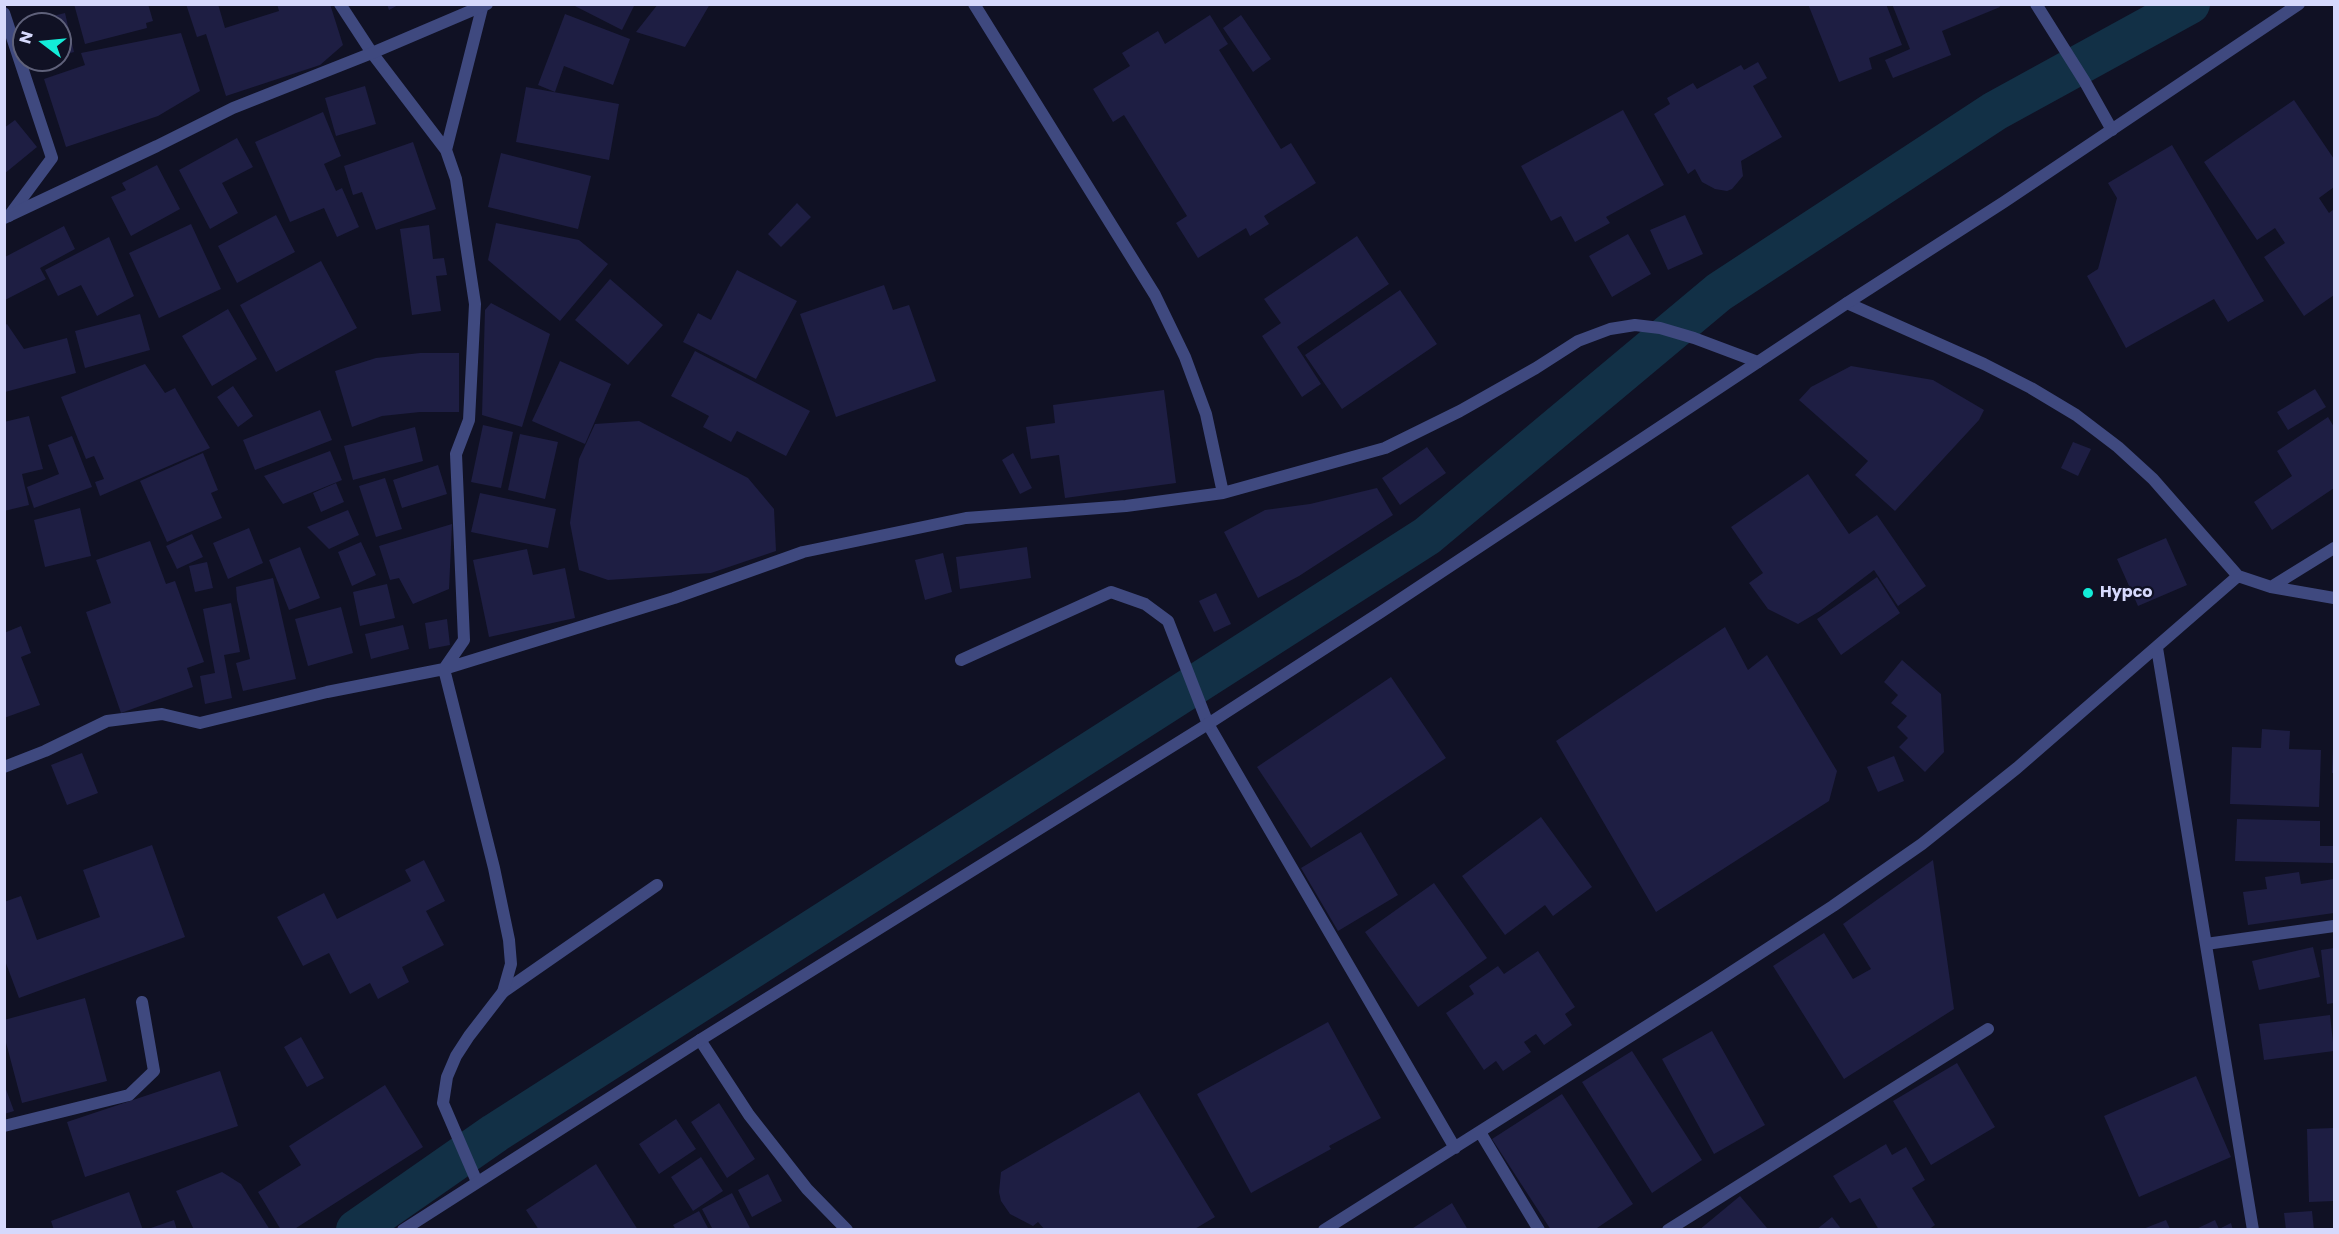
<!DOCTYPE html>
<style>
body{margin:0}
#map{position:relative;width:2339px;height:1234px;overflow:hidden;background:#101124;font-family:Poppins,sans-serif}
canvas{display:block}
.frame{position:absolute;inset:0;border:6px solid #d6d9fc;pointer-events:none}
.north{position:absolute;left:12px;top:12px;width:60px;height:60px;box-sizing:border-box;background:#101124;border:2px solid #5f617a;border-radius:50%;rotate:286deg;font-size:16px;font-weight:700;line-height:24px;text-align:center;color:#d6d9fc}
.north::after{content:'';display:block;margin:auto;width:21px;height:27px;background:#13ecd8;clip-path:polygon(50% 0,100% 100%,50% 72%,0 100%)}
</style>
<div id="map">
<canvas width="2339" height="1234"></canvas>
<div class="frame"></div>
<div class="north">N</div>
</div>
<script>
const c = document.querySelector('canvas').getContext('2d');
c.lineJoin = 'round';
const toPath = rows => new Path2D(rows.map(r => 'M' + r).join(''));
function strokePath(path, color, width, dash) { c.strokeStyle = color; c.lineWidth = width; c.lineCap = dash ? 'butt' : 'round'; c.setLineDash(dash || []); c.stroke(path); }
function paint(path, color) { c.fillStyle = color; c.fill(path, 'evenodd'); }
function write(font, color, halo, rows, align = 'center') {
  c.font = font + ' Poppins,sans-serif'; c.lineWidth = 4.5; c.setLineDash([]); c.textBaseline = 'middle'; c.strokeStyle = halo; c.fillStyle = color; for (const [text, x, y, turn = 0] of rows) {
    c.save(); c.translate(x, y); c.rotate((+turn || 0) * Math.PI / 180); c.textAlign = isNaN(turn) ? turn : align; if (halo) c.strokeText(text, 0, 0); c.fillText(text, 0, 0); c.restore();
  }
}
const canal = toPath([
 [356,1230,495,1133,1427,536,1719,292,1995,111,2190,4]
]);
const building = toPath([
 [74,4,148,4,153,21,146,23,147,28,85,44],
 [186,4,218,4,225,28,279,11,277,4,330,4,343,45,320,65,226,96,206,34,197,37],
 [387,4,400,4,389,10],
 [571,4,635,4,622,30],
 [658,4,710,4,685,47,636,32],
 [1808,4,1886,4,1902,45,1869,58,1872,69,1839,82],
 [1892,4,1999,4,2000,7,1942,31,1951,55,1893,78,1885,60,1910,49],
 [65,13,74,52,60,56,60,24,21,24],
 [565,14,630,39,613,85,564,66,555,92,538,85],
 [1210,15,1228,44,1219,50,1281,149,1291,143,1316,183,1264,216,1269,224,1250,236,1246,228,1198,258,1176,223,1187,216,1124,115,1113,122,1093,89,1130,66,1122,53,1158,31,1165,44],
 [1241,15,1271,59,1253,72,1223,28],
 [181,33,200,91,158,116,66,147,44,79,85,65,81,53],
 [1758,62,1767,78,1753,86,1782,137,1741,161,1743,176,1732,189,1727,191,1715,189,1702,182,1695,169,1688,174,1654,114,1670,104,1667,98,1693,83,1697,89,1741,65,1744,70],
 [365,86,376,124,336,136,325,98],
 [526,87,619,104,609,160,516,142],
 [2294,100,2334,159,2334,187,2319,198,2329,213,2334,209,2334,295,2304,316,2264,257,2285,243,2275,228,2257,240,2204,162],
 [1623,110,1664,185,1606,217,1610,223,1575,242,1561,216,1551,221,1521,166],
 [323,112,341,156,324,164,336,191,342,188,359,227,337,237,324,208,290,222,255,142],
 [15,120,37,147,4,174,4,128],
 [237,138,253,167,222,183,238,213,210,229,179,170],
 [413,142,436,209,376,230,362,192,353,195,344,166],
 [2172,145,2264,301,2228,322,2214,299,2126,348,2087,276,2098,269,2117,198,2108,183],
 [501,153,591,176,578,229,488,207],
 [157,165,180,209,131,236,111,197,126,190,122,183],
 [797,203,811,217,781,247,768,234],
 [276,215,295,252,237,283,218,246],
 [1685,215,1703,254,1668,270,1650,230],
 [496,223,579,240,608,264,560,321,488,260],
 [191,224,221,289,159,318,129,253],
 [429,225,433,259,444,258,447,275,436,276,441,311,412,315,400,229],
 [64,226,75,249,40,268,46,279,5,300,5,257],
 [1628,234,1651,274,1612,297,1589,256],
 [1357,236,1389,284,1297,347,1321,384,1302,397,1262,336,1281,323,1264,299],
 [109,237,134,296,97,316,81,285,58,296,45,270],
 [321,261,357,328,276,372,240,305],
 [737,270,797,301,756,379,683,342,698,313,711,320],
 [610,279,663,325,628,365,575,320],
 [884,285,893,310,909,305,936,381,836,417,800,314],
 [1400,290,1437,344,1342,409,1305,355],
 [491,303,550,334,522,427,482,415,485,310],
 [228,309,257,359,212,386,182,336],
 [140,314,150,350,85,368,75,331],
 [7,324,24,349,67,338,76,373,5,392,4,326],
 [695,351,810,411,786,456,737,431,731,442,703,427,709,416,671,396],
 [420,353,459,353,459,412,420,412,382,416,352,427,335,371,376,358],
 [560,361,611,384,585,444,532,421],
 [145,364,165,393,175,388,210,448,100,496,95,482,104,479,94,456,86,459,61,397],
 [1851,366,1933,380,1984,410,1979,420,1895,511,1855,475,1868,461,1799,400,1811,387],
 [233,386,253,416,238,427,217,397],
 [2315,389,2326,407,2288,430,2277,412],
 [1164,390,1176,483,1065,498,1059,455,1031,459,1026,427,1055,423,1053,405],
 [320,410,332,440,255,470,243,440],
 [29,416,43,469,22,474,29,505,4,511,4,422],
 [2328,417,2334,427,2334,488,2272,530,2254,502,2292,476,2277,451],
 [639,421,748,478,774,509,776,551,711,573,608,580,579,570,570,523,579,459,595,424],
 [483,425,513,432,501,488,471,482],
 [415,427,423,461,353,480,344,446],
 [520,434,558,442,545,499,508,490],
 [72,436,92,487,34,508,27,487,59,474,48,445],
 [2073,442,2091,449,2078,476,2061,468],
 [1427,447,1446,473,1400,505,1382,478],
 [330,451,342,480,283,504,264,476],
 [203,453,218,490,211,493,222,518,167,542,140,481],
 [1013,453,1032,488,1020,494,1002,460],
 [438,465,447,494,402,508,393,480],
 [1808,474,1849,534,1877,515,1926,586,1898,606,1874,570,1820,611,1798,624,1768,609,1749,583,1763,573,1731,527],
 [385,478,402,529,376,537,359,486],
 [336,483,344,502,321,512,313,493],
 [1377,488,1393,515,1299,576,1258,598,1224,532,1265,510,1310,504],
 [480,493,556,509,548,548,471,532],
 [80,508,91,556,45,567,34,520],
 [348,510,359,535,329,549,307,527],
 [452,524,449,589,413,604,399,578,390,580,379,546],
 [249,528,263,563,228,579,213,543],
 [192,534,203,557,177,569,166,546],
 [2166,538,2187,585,2138,606,2117,559],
 [150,541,166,584,175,581,204,662,187,668,193,687,121,713,86,612,111,603,96,560],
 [361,542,376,575,352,586,338,552],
 [300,547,320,598,289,610,269,560],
 [1027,547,1031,578,960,589,956,557],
 [527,549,533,575,565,568,575,618,489,637,473,560],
 [943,553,952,592,925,600,915,560],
 [207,562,213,588,195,592,189,566],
 [1877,577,1900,613,1841,655,1817,619],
 [273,578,296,679,243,691,236,663,250,659,237,600,236,587],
 [387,584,395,618,360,626,353,592],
 [1216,593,1231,624,1214,632,1199,601],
 [231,603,240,652,224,655,232,698,205,704,200,676,215,673,203,609],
 [341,607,353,653,308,666,295,619],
 [447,619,450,645,429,649,425,623],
 [403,625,409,649,371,659,365,634],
 [21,626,31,653,21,657,40,705,4,718,4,633],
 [1725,627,1748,670,1767,655,1837,771,1829,801,1656,912,1556,741],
 [1902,660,1941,694,1944,752,1925,772,1899,747,1908,738,1897,727,1907,716,1891,703,1898,695,1884,682],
 [1391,677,1446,758,1311,848,1257,767],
 [2262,729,2290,731,2289,749,2321,750,2319,807,2230,804,2232,747,2261,748],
 [2333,748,2334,748,2334,773,2332,773],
 [82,753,98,793,67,805,51,765],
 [1894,756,1904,781,1878,792,1867,767],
 [1541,817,1592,887,1553,916,1545,905,1505,935,1462,876],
 [2237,819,2320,821,2320,846,2334,846,2334,863,2235,861],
 [1361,832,1398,895,1338,931,1301,868],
 [152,845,185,937,19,998,4,958,4,902,21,896,37,940,100,917,83,870],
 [424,860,445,901,426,911,444,945,402,967,409,982,378,999,370,983,350,994,329,953,303,966,277,917,324,893,337,919,411,881,405,870],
 [1933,860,1954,1009,1844,1079,1773,966,1824,933,1853,979,1871,969,1843,924],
 [2299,872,2301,884,2334,879,2334,913,2248,925,2243,892,2267,889,2265,877],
 [1434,883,1487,958,1418,1007,1365,932],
 [2313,947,2320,977,2259,990,2252,961],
 [2334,948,2334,1003,2327,1004,2321,950],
 [1538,951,1575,1007,1565,1014,1572,1025,1544,1045,1536,1034,1524,1042,1531,1052,1503,1071,1496,1061,1484,1070,1446,1013,1474,994,1469,986,1498,966,1504,974],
 [85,998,107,1081,22,1103,4,1035,4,1020],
 [2330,1015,2334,1051,2264,1060,2259,1024],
 [1328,1022,1381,1118,1329,1146,1331,1149,1251,1193,1197,1094],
 [1712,1031,1765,1125,1714,1154,1662,1059],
 [301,1037,324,1078,307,1087,284,1047],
 [1632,1051,1702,1160,1652,1193,1582,1082],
 [1957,1063,1995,1127,1931,1165,1893,1101],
 [220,1071,238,1126,85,1177,67,1122],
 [2196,1076,2231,1157,2139,1197,2104,1116],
 [4,1084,14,1111,4,1114],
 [385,1085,423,1147,293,1230,281,1230,258,1192,301,1165,289,1146],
 [1139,1092,1215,1217,1193,1230,1045,1230,1038,1222,1033,1226,1010,1214,1001,1201,999,1192,1001,1172],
 [1562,1094,1633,1204,1594,1230,1551,1230,1492,1139],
 [719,1103,755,1159,727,1178,691,1122],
 [676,1119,696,1149,659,1174,639,1144],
 [2334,1128,2334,1201,2309,1202,2307,1129],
 [1886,1144,1892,1155,1906,1147,1925,1180,1912,1188,1935,1225,1928,1230,1879,1230,1860,1198,1850,1203,1833,1176],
 [701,1157,723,1191,693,1211,671,1177],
 [596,1164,638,1230,539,1230,526,1210],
 [222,1172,241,1184,270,1230,194,1230,176,1191],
 [768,1174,782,1201,752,1217,738,1190],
 [129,1192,143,1230,54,1230,51,1221],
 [732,1193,751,1230,713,1230,702,1209],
 [1740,1196,1767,1228,1765,1230,1699,1230],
 [1452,1203,1468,1230,1410,1230],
 [699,1211,709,1230,676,1230,673,1225],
 [2312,1211,2314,1230,2286,1230,2284,1213],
 [1832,1217,1842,1230,1816,1230],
 [174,1220,177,1230,148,1230,148,1229],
 [2166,1220,2170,1229,2143,1229],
 [2215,1220,2219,1229,2231,1223,2233,1230,2194,1230]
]);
const service = toPath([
 [961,660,1111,592,1145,604,1168,621,1208,724],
 [503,992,657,885],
 [4,1126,129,1095,154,1071,142,1002]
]);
const minor = toPath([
 [340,4,372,53,446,150,456,179,475,304,469,420,456,454,464,640,444,669],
 [974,4,1155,295,1185,357,1206,414,1223,493],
 [2036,4,2085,82,2112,130],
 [4,13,52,158,9,216],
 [446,150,482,8],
 [1847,303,1984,364,2031,388,2076,415,2118,447,2153,479,2238,576,2271,587,2334,598],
 [2271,587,2334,548],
 [2157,648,2253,1230],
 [444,669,674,598,803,552,966,518,1126,506,1223,493,1385,448,1460,411,1536,368,1578,341,1610,329,1635,325,1660,328,1694,338,1758,362],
 [1208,724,1455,1148],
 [4,767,45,751,107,721,162,714,200,723,327,692,444,669,494,868,509,940,511,964,503,992,469,1036,456,1056,447,1077,443,1103,477,1182],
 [2206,944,2334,926],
 [700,1040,749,1115,807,1189,847,1230],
 [1480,1132,1539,1230],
 [1324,1230,1710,986,1833,906,1922,844,2017,768,2238,576],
 [1668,1230,1988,1029]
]);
const tertiary = toPath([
 [4,218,157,146,233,108,372,53,487,4],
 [403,1230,700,1040,1208,724,1381,612,1847,303,2004,202,2299,4]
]);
const markers = [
 [2088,593,6,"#13ecd8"]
];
const poiNames = [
 ["Hypco",2100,593]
];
strokePath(canal, '#123046', 40);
paint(building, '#1e1e43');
strokePath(service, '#3f497f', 12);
strokePath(minor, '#3f497f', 12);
strokePath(tertiary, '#3f497f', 12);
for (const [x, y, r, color] of markers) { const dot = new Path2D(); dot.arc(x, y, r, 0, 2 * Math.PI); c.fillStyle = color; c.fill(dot); strokePath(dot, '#101124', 2); }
write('bold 16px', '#d6d9fc', '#101124', poiNames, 'left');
</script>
